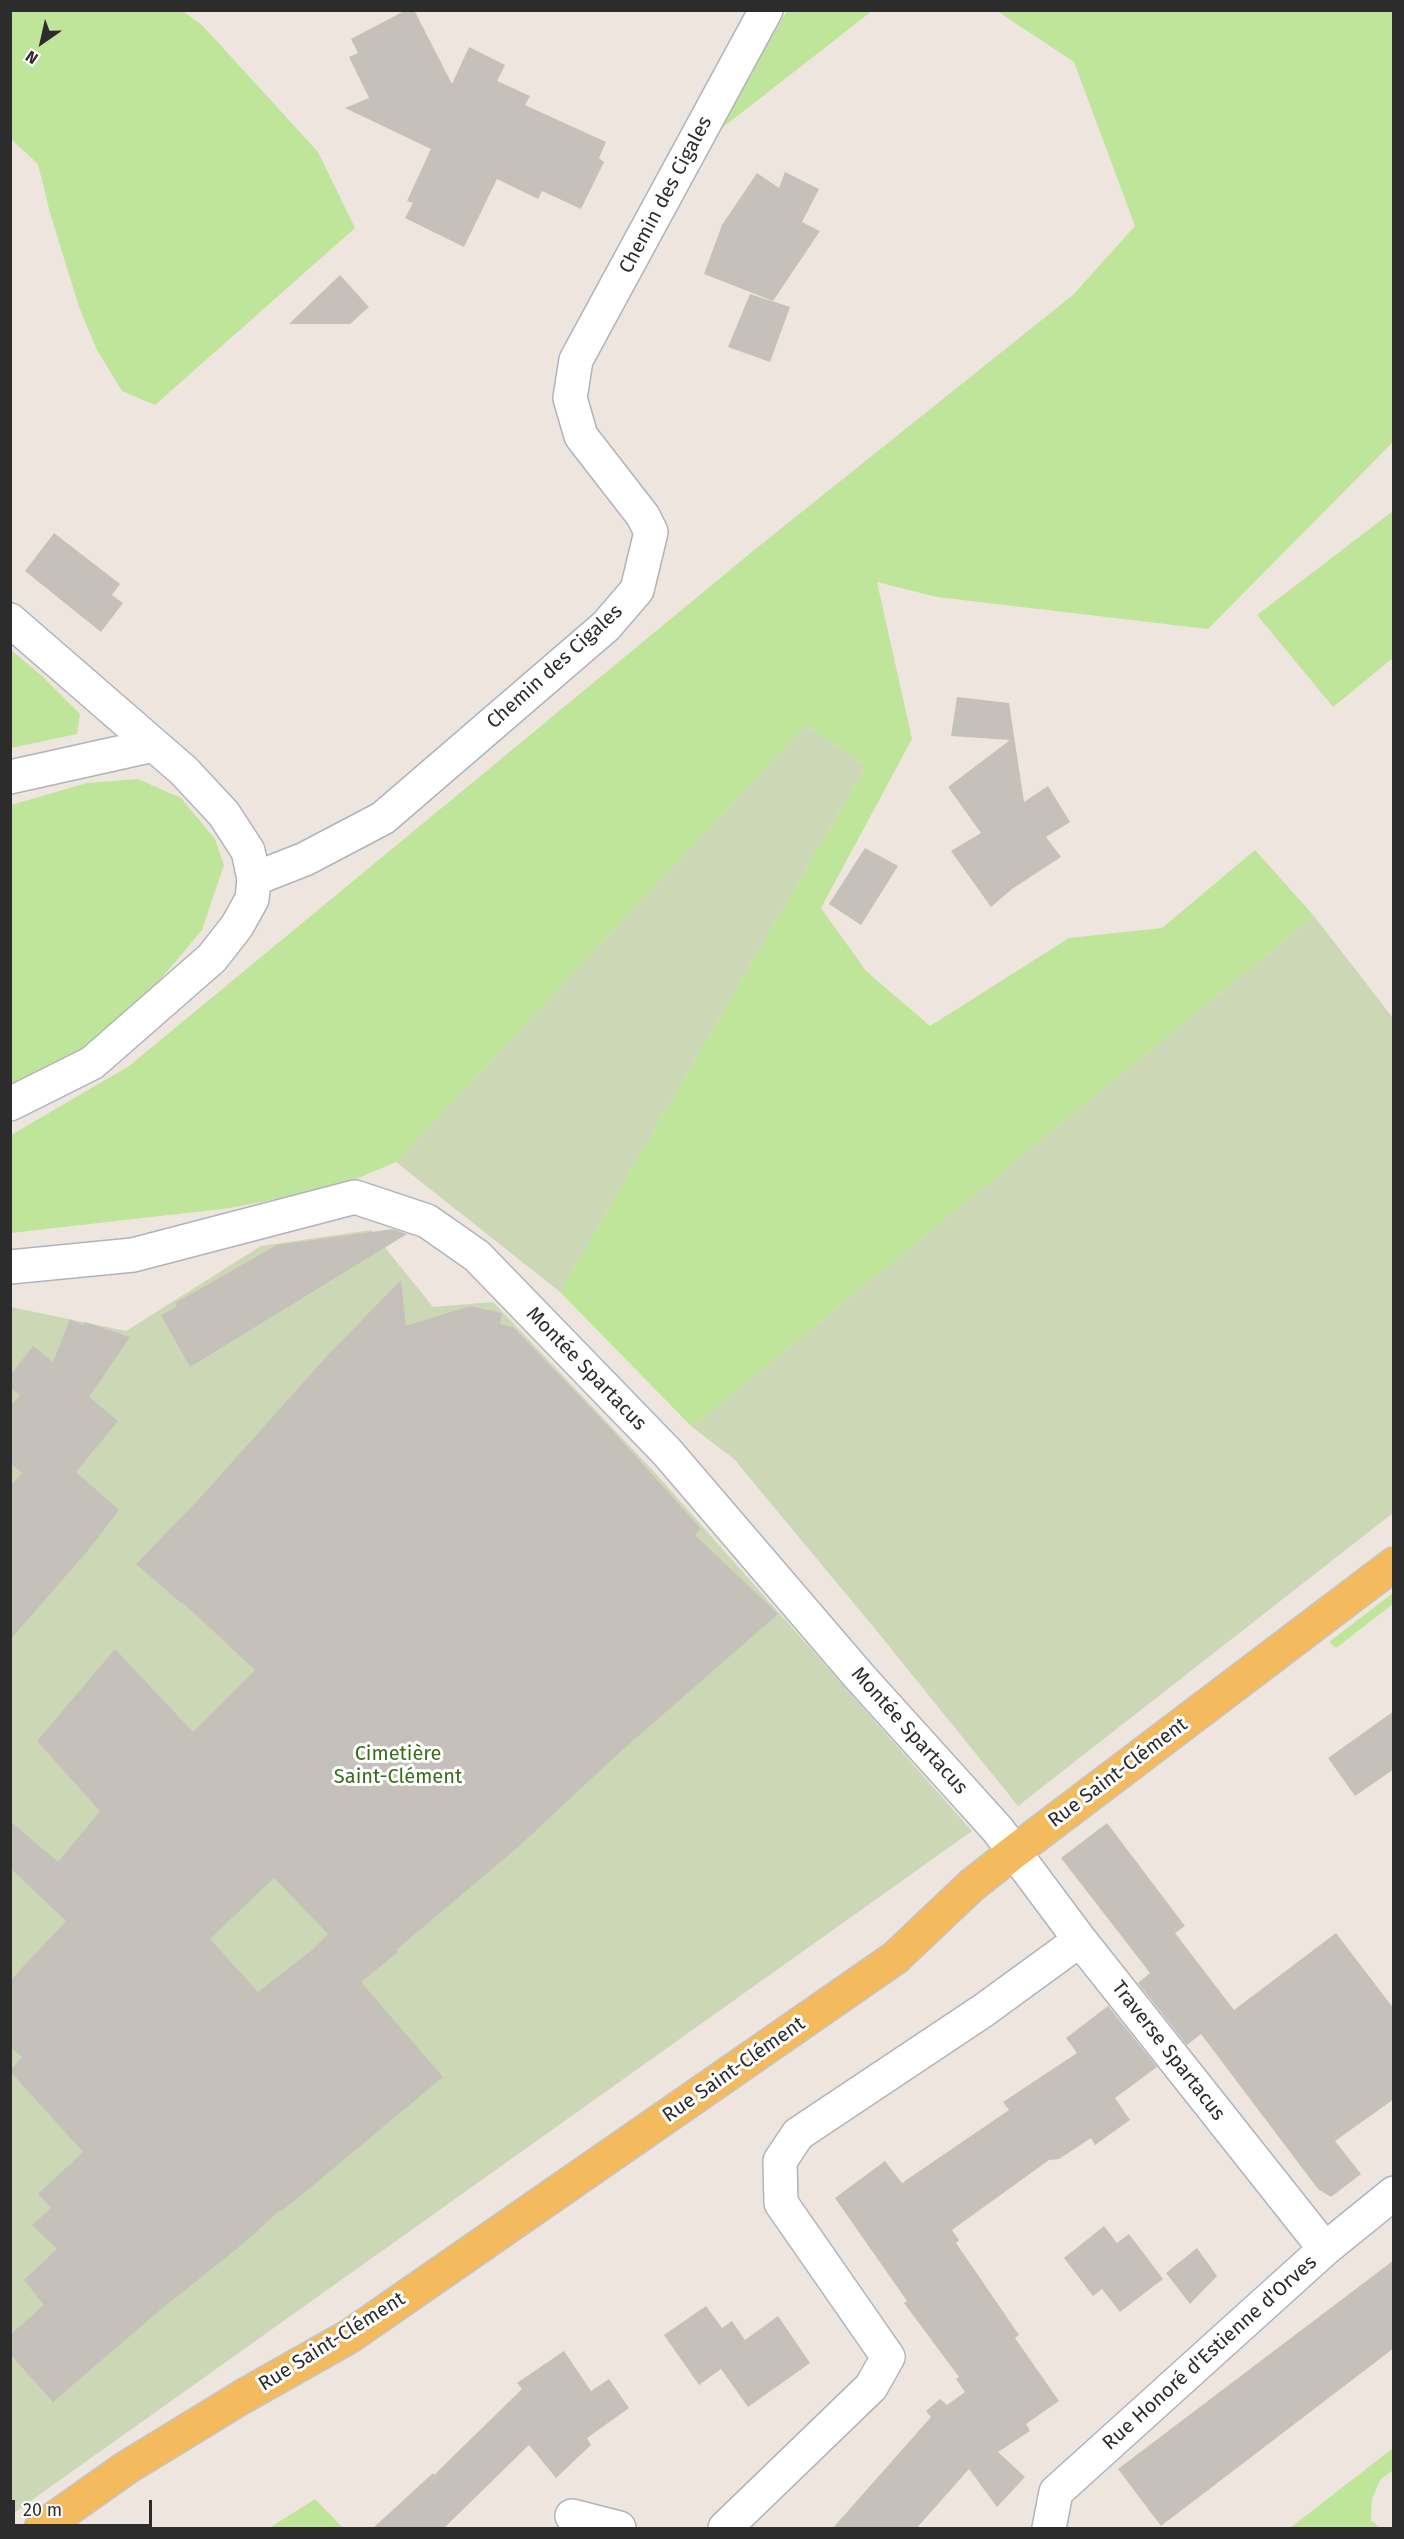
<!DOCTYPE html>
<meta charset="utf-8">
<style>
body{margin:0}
#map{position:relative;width:1404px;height:2539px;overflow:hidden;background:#eee5df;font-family:"Fira Sans",sans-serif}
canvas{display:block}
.frame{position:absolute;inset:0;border:12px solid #2c2c2c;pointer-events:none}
.north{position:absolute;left:12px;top:12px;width:60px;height:60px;-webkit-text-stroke:4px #fff;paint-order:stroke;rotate:214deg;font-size:16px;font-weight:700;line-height:24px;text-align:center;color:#2c2c2c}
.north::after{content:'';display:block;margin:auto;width:21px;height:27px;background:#2c2c2c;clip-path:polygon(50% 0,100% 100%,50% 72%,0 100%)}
.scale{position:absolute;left:12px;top:2500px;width:140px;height:27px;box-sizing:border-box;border:3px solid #2c2c2c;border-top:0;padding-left:8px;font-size:18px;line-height:21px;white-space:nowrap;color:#2c2c2c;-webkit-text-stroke:4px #fff;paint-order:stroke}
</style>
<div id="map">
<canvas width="1404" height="2539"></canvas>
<div class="frame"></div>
<div class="north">N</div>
<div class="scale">20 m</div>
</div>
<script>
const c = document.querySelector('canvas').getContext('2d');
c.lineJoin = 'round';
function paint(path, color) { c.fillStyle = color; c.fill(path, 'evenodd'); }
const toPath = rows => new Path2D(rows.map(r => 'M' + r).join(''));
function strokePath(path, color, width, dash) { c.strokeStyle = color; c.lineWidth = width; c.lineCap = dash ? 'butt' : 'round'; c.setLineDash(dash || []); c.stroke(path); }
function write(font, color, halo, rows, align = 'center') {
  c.font = font + ' "Fira Sans",sans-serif'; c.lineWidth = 6; c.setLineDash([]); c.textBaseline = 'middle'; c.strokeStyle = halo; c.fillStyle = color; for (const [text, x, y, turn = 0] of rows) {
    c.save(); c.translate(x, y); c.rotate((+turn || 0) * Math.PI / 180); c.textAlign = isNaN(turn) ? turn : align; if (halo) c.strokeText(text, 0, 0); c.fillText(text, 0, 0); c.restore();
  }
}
const green = toPath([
 [10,11,183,11,203,26,318,152,355,228,155,405,122,391,97,350,79,307,50,213,38,164,11,139],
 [787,11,872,11,713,135],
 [997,11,1393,11,1393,442,1208,629,937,597,877,582,912,739,821,908,866,971,930,1026,1069,938,1162,928,1255,850,1314,916,692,1427,560,1292,866,766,806,725,396,1162,337,1187,230,1208,11,1233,11,1135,129,1066,753,551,1073,295,1135,226,1074,62],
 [1393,511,1393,658,1333,707,1257,615],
 [11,650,42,676,80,714,77,734,11,748],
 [138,779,181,798,215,839,224,865,202,930,149,993,87,1055,11,1093,11,805,87,783],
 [1393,1593,1393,1604,1336,1648,1329,1642],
 [1393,2448,1393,2470,1380,2480,1372,2499,1371,2520,1380,2528,1290,2528],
 [315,2499,343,2528,269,2528]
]);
const cemetery = toPath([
 [806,725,866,766,560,1292,396,1162],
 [1314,916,1393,1018,1393,1513,1018,1806,880,1635,734,1459,692,1427],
 [371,1230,433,1307,493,1302,657,1475,972,1831,11,2515,11,1307,126,1331,261,1246]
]);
const building = toPath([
 [406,10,414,10,452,84,469,47,505,65,497,81,530,96,525,105,606,142,599,158,604,162,581,209,542,191,538,199,497,179,464,247,405,218,413,203,407,201,431,149,345,108,369,98,349,57,358,53,351,39],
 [785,172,819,189,802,222,820,231,773,301,704,274,722,225,757,173,779,188],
 [340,275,369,307,350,324,289,324],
 [750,294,790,307,770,362,728,347],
 [54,533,120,584,112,595,123,603,101,632,25,571],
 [957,697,1009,703,1024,802,1048,786,1070,822,1046,837,1061,857,1012,889,991,907,951,851,981,833,948,787,1010,740,951,736],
 [865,848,898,866,861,925,829,904],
 [393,1229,407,1234,190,1367,161,1315,177,1307,175,1303,277,1245],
 [401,1280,406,1326,470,1306,502,1313,500,1324,513,1327,613,1431,701,1529,695,1535,778,1614,620,1752,517,1848,396,1950,398,1952,361,1982,443,2077,298,2198,281,2211,280,2210,244,2243,159,2311,53,2402,10,2354,10,2335,44,2305,24,2280,57,2249,32,2225,51,2208,38,2194,83,2152,10,2071,22,2057,10,2047,10,1981,66,1921,10,1868,10,1821,58,1862,100,1811,37,1741,115,1649,193,1732,255,1670,182,1602,181,1603,136,1564,200,1498,328,1355],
 [274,1878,328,1934,312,1950,258,1992,210,1939],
 [70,1319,83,1325,85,1322,130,1337,89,1397,118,1421,76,1472,119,1510,90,1548,10,1640,10,1486,22,1473,10,1463,10,1407,20,1395,10,1388,10,1376,33,1346,53,1362],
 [1394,1711,1394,1769,1355,1796,1328,1758],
 [1107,1823,1185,1926,1175,1933,1234,2010,1336,1933,1394,2009,1394,2099,1335,2141,1361,2174,1331,2197,1318,2189,1201,2034,1187,2045,1138,1983,1150,1973,1061,1858],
 [1108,2006,1157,2067,1115,2098,1130,2120,1095,2145,1091,2138,1059,2159,1049,2160,952,2230,959,2240,956,2243,1019,2335,1015,2338,1059,2401,1026,2424,1030,2431,998,2452,1025,2477,997,2507,969,2469,916,2529,832,2529,931,2417,926,2411,940,2399,947,2405,965,2392,956,2379,959,2377,904,2303,907,2301,835,2198,885,2161,902,2183,1009,2110,1003,2102,1077,2053,1066,2038],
 [1104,2226,1117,2243,1129,2234,1163,2279,1120,2312,1102,2289,1093,2296,1064,2258],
 [1197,2248,1217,2276,1190,2304,1166,2273],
 [1394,2260,1394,2348,1161,2526,1118,2469],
 [706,2306,722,2328,732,2321,745,2340,778,2316,810,2363,748,2407,721,2369,699,2385,664,2335],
 [564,2351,591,2391,609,2379,629,2408,587,2438,591,2445,556,2478,529,2445,443,2529,372,2529,433,2473,434,2475,522,2389,517,2383]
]);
const minor = toPath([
 [10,620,184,771,224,814,248,851,254,879,252,899,237,926,212,958,92,1063,10,1104],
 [10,777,154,745],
 [254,879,305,859,383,818,606,626,637,590,651,532,643,516,581,436,570,398,576,360,766,10],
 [10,1267,133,1255,355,1197,427,1221,477,1256,667,1452,859,1676,998,1830,1080,1940,1325,2249],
 [572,2516,619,2528],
 [725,2528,871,2387,888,2357,781,2203,780,2161,798,2134,984,2010,1080,1940],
 [1049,2528,1056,2492,1325,2249,1394,2193]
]);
const major = toPath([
 [41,2528,126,2468,242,2397,350,2336,895,1958,972,1885,1014,1852,1394,1564]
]);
const streetNames = [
 ["Chemin des Cigales",666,195,-62],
 ["Chemin des Cigales",555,667,-42],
 ["Montée Spartacus",586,1369,46],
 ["Montée Spartacus",909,1731,48],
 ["Rue Saint-Clément",1118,1773,-37],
 ["Traverse Spartacus",1168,2051,52],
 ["Rue Saint-Clément",734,2070,-35],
 ["Rue Saint-Clément",332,2342,-32],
 ["Rue Honoré d'Estienne d'Orves",1210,2353,-42]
];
const parkNames = [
 ["Cimetière",398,1754],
 ["Saint-Clément",398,1777]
];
paint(green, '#bfe59a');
paint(cemetery, '#ccd8b5');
paint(building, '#c6c0ba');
strokePath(minor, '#afb4bc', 36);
strokePath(major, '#c4c4c4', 36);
strokePath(minor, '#fff', 33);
strokePath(major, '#f3ba5e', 33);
write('20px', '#2c2c2c', '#fff', streetNames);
write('20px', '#376c19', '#fff', parkNames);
</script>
